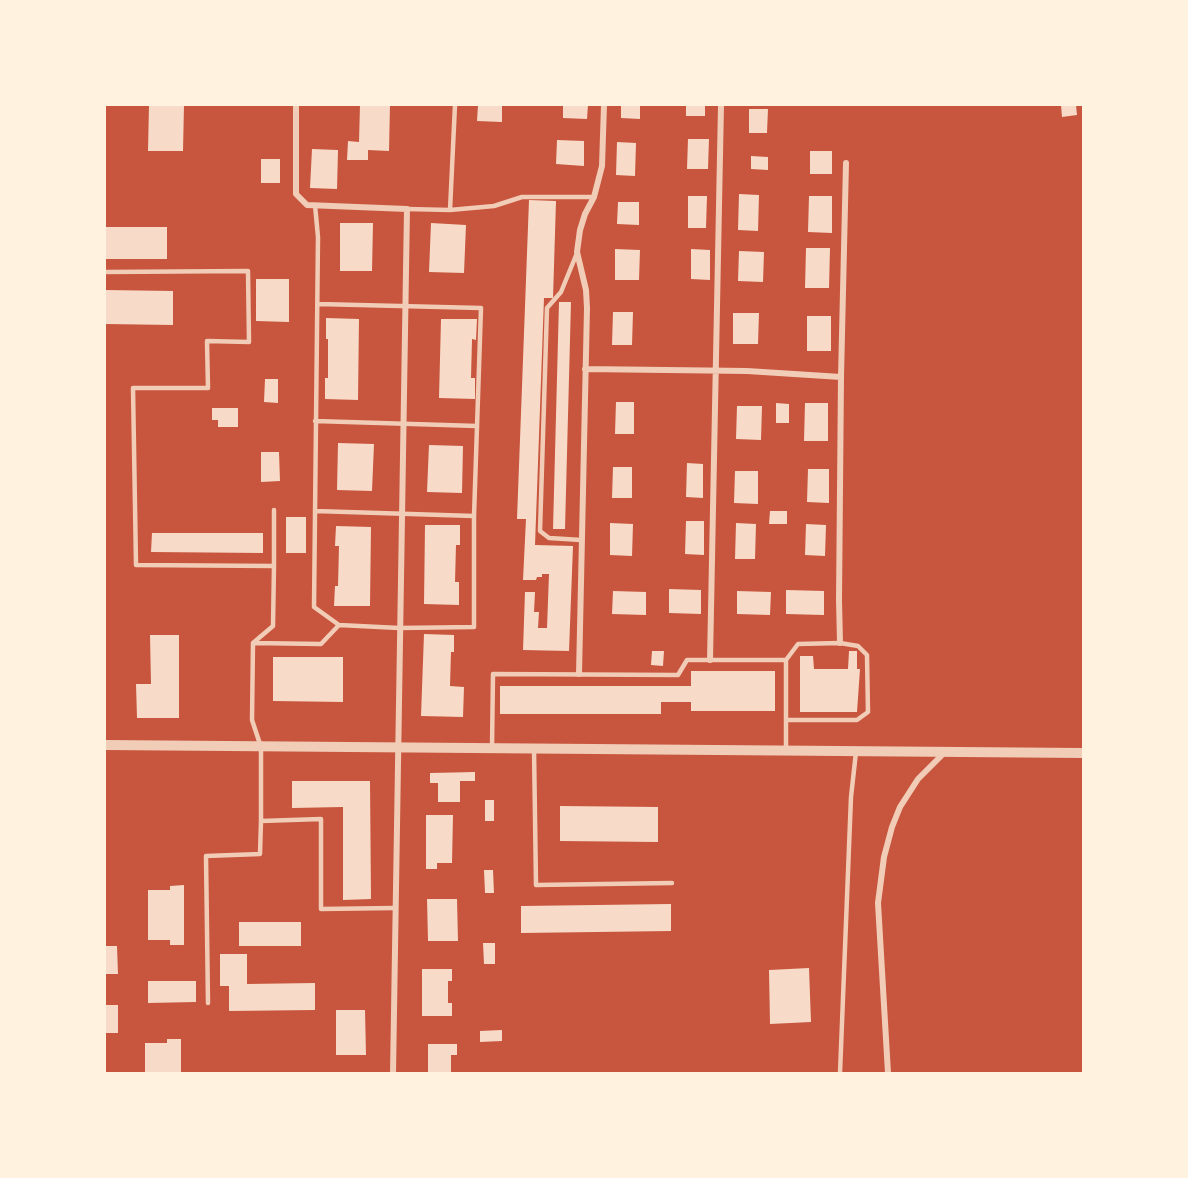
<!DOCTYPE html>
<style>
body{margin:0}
#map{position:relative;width:1188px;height:1178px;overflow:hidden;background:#c8553d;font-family:"DM Sans",sans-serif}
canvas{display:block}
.frame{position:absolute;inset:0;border:106px solid #fff3e0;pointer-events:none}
</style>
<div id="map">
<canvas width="1188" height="1178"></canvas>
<div class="frame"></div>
</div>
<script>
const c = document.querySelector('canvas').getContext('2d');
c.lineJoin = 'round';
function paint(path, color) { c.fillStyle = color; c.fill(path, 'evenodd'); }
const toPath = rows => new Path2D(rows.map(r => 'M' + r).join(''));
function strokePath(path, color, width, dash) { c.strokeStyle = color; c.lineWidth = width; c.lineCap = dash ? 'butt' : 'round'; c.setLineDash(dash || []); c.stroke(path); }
const building = toPath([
 [149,105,184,105,183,151,148,151],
 [360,105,390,105,389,151,368,150,368,160,347,160,348,141,359,142],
 [478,105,502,105,502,122,477,121],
 [563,105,588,105,587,119,563,118],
 [621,105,640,105,640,119,621,118],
 [686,105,705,105,705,116,686,116],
 [1061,105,1076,105,1077,115,1062,117],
 [749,109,768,109,767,133,749,133],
 [688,139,709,139,708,169,687,169],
 [557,140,584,141,584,166,556,164],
 [617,142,636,143,635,176,616,175],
 [312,149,338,150,337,189,310,188],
 [810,151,832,151,832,174,810,174],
 [751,156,768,157,768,170,751,169],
 [261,159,280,159,280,183,261,183],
 [739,194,759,195,758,231,738,230],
 [688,196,707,196,706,228,688,228],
 [809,196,832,196,832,233,808,232],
 [529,200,556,201,553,298,544,298,535,545,573,546,569,651,523,650,525,592,535,592,534,612,539,612,538,628,547,628,549,574,542,574,542,577,537,577,536,580,523,580,526,519,517,519],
 [618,202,639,202,639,225,617,224],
 [340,223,373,223,372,271,340,271],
 [431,223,466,225,464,273,429,272],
 [105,227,167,227,167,259,105,259],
 [806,248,830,248,829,288,805,288],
 [615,249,640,250,639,280,615,280],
 [691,249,710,250,710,280,691,279],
 [739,251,764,252,763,282,738,281],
 [256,279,289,279,289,322,256,321],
 [105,290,173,291,173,325,105,324],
 [559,302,571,302,565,529,553,529],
 [613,312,633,312,632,345,612,345],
 [733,313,759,313,758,344,733,344],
 [807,316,831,316,831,351,807,351],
 [326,318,359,319,358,400,325,399,325,378,328,378,328,339,326,339],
 [441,319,477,319,476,340,472,339,471,378,475,378,475,399,439,398],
 [265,379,278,379,278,403,264,402],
 [616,402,634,402,634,434,615,434],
 [776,403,789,404,789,423,776,423],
 [805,403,828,403,828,441,804,441],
 [737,406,762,406,761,440,736,439],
 [212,408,238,408,238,427,218,427,218,420,212,420],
 [338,443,374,444,372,491,337,490],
 [429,445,463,446,462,493,427,492],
 [261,452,279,452,280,481,261,482],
 [687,463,703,464,703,498,686,497],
 [613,467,632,467,632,498,612,498],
 [808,469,829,469,829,503,807,502],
 [735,471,758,471,758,504,734,503],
 [770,511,787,511,787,524,769,524],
 [286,517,306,517,306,553,286,553],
 [686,521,704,521,704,555,685,554],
 [610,523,633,524,632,556,610,555],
 [736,523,756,524,755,559,735,559],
 [806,524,826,525,825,556,805,555],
 [425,525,460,525,460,545,456,545,455,582,459,582,459,605,424,604],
 [336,526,371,527,370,606,334,606,335,586,338,586,339,546,335,546],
 [152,533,263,533,263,553,151,552],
 [669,589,701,590,701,614,669,613],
 [786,590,824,591,824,615,786,614],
 [613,591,646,592,646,615,612,614],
 [737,591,771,592,770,615,737,614],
 [424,634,454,635,454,652,451,652,450,686,464,687,463,717,421,716],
 [150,635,179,635,179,718,137,718,136,684,151,684],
 [652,651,664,651,663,666,651,665],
 [849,651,857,651,857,669,860,669,857,712,800,712,800,656,813,656,814,669,848,669],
 [273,657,343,657,343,702,273,701],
 [691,671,775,671,775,711,691,711,691,702,661,702,661,714,500,714,500,686,691,686],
 [475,772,475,781,460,781,460,802,438,802,438,783,430,783,430,773],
 [292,781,370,781,371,899,343,900,343,807,292,808],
 [485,800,494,800,494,821,485,821],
 [560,806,658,807,658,842,560,841],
 [426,815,453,815,452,863,437,863,437,869,426,869],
 [484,870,493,870,494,893,485,893],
 [184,885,184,945,170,945,170,940,148,940,148,890,170,890,170,886],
 [427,899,457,899,458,941,428,941],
 [671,904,671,931,521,933,521,906],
 [239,922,301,922,301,946,239,946],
 [483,943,495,943,495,964,484,964],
 [105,946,117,946,118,974,105,974],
 [220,954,247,954,247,984,315,983,315,1010,229,1011,229,986,220,986],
 [809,968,811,1022,770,1024,769,970],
 [422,969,452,969,452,981,448,981,448,1003,452,1003,452,1016,422,1016],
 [148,981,196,981,196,1002,148,1003],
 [105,1005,118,1005,118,1033,105,1033],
 [336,1010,365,1010,366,1055,336,1055],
 [502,1030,502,1041,480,1042,480,1031],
 [167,1039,181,1039,181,1073,145,1073,145,1043,167,1043],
 [428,1044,457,1044,457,1055,451,1055,451,1073,428,1073]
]);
const service = toPath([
 [315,205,318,237,314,607,339,625],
 [407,209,450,210,494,206,522,197,594,197],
 [450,210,455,105],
 [577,253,561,292,547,308,540,531,549,538,581,540],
 [105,272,248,271,249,342,207,341,208,388,133,388,136,565,274,566,274,510],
 [315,421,477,426],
 [315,511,474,516],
 [274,566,273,626,253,643,252,720,261,747,261,821,321,819,321,909,395,908],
 [253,643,321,644,339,625,399,628,474,627,474,516,481,308,318,304],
 [492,747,493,674,678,675,687,660,786,660,798,644,840,643,858,646,867,655,868,712,857,720,786,720],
 [534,749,536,885,672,883],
 [786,750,786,660],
 [208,1003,206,856,260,854,261,821],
 [840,1073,851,797,856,752]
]);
const minor = toPath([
 [296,105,296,194,307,205,407,209,393,1073],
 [585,369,747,371,841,377],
 [840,643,839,600,841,377,846,163],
 [710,660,721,105],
 [579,674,587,308,586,290,577,252,580,230,585,214,594,197,602,166,604,105],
 [888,1073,878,903,884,857,892,827,900,807,918,779,943,754]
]);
const tertiary = toPath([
 [105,745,1083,753]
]);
paint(building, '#f7dbc8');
strokePath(service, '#f1ccb7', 4.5);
strokePath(minor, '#f1ccb7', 6);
strokePath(tertiary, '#f1ccb7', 10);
</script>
